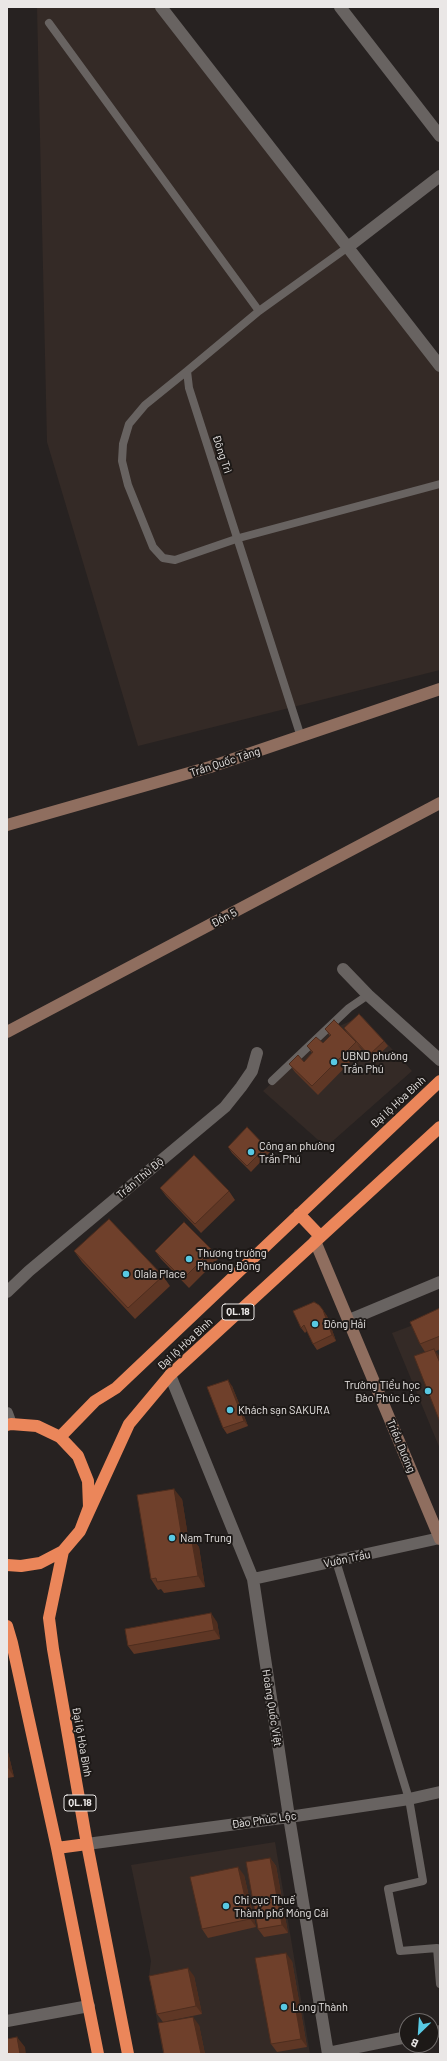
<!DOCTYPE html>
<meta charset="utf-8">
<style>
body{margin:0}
#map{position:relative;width:447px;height:2061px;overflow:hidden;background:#272221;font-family:Barlow,sans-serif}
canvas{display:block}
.frame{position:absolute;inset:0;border:8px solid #eae7e6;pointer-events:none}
.north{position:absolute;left:399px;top:2013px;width:40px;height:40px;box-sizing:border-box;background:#1d1917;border:1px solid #6f6b6a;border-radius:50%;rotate:205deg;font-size:11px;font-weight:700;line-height:16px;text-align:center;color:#eae7e6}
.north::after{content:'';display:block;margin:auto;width:14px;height:18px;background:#58c9e3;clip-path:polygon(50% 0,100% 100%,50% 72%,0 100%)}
</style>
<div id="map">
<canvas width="447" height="2061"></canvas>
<div class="frame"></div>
<div class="north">B</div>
</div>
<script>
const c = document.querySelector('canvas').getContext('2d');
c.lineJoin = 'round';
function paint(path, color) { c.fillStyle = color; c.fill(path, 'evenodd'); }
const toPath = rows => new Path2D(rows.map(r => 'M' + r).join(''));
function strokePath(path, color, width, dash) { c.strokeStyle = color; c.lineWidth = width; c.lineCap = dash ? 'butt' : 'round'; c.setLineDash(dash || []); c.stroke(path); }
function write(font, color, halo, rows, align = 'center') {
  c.font = font + ' Barlow,sans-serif'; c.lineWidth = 4; c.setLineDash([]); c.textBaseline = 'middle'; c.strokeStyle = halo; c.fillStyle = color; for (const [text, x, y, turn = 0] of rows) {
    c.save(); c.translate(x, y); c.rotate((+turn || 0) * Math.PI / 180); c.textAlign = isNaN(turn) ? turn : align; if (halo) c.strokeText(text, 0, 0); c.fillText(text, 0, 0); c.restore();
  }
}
const built = toPath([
 [37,7,164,7,440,368,440,670,138,746,47,442],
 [362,1016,412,1071,326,1147,263,1091,328,1031],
 [440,1315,440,1449,392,1333],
 [275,1842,310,2054,163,2054,149,1976,151,1961,131,1865]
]);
const lane = toPath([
 [49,23,259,311],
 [187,371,145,405,129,424,123,444,122,461,128,485,153,547,163,558,175,560,239,538,440,484],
 [301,737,189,388,187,371,259,311,348,247],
 [272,1081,349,1008,368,995],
 [336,1561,409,1799,423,1881,388,1889,400,1951,437,1948,440,1984]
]);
const street = toPath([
 [161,7,440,366],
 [340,7,440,136],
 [348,247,440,176],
 [343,969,368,995,440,1060],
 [7,1292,29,1271,225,1107,241,1087,252,1071,257,1053],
 [349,1320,440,1282],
 [170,1375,253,1579,289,1817,328,2054],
 [7,1413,11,1424],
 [253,1579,440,1538],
 [87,1844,289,1817,409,1799,440,1792],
 [7,2021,89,2006],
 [431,2033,440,2031],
 [328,2053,407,2037]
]);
const secondary = toPath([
 [7,825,210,767,440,689],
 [7,1032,440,803],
 [315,1241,440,1539]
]);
const highway = toPath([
 [299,1214,320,1236],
 [7,1425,11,1424,37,1426,60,1437,78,1456,88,1481,89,1507,80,1531,63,1551,40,1563,21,1566,7,1565],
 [60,1437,95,1401,116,1388,440,1081],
 [80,1531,129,1424,170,1375,440,1127],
 [63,1551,49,1618,53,1649,87,1844,128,2054],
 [7,1626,12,1643,57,1848,98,2054],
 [57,1848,87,1844]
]);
const wall = toPath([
 [344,1028,384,1041,388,1046,373,1060,357,1044,362,1050,318,1095,295,1072,289,1064,304,1062,312,1053,307,1046,323,1043,330,1036,325,1029,348,1034],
 [228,1147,266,1147,270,1152,251,1172,232,1153],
 [160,1188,229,1191,235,1200,201,1233,166,1196],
 [212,1250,218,1259,189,1288,161,1259,155,1251],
 [74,1251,163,1276,170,1286,135,1319,82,1262],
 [319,1305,327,1316,336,1341,317,1350,313,1344,307,1331,305,1333,301,1328],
 [440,1308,440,1349,436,1351,425,1352,420,1344],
 [232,1386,248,1426,227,1434,223,1428],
 [182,1499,188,1537,199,1547,205,1587,164,1593,161,1589,158,1590,151,1579],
 [217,1622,220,1639,134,1654,128,1646],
 [7,1748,14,1777,7,1778],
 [270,1858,276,1866,288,1933,264,1937,258,1929],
 [244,1875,256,1927,208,1938,202,1929],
 [292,1961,307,2047,277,2052,271,2044],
 [194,1976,202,2014,163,2022,199,2025,205,2054,164,2054,163,2022,157,2014]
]);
const shadedWall = toPath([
 [323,1310,327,1316,336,1341,332,1335],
 [434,1349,440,1357,440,1363],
 [228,1380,232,1386,248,1426,244,1421],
 [174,1489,182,1499,190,1548,182,1538],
 [191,1536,199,1547,205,1587,198,1576],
 [211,1613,217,1622,220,1639,214,1630],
 [7,1748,14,1777,7,1766],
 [270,1858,276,1866,288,1933,282,1925],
 [238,1867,244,1875,256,1927,250,1919],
 [286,1953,292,1961,307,2047,301,2039],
 [188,1968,194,1976,202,2014,196,2006],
 [193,2017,199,2025,205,2054,201,2054],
 [17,2037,25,2047,26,2054,20,2054]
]);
const building = toPath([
 [359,1014,384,1041,369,1055,344,1028,359,1014],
 [334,1020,356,1042,312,1086,289,1064,298,1055,304,1062,313,1052,307,1046,316,1037,323,1043,331,1035,325,1029,334,1020],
 [247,1127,266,1147,247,1166,228,1147,247,1127],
 [194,1155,229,1191,195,1224,160,1188,194,1155],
 [109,1219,163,1276,128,1308,74,1251,109,1219],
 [184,1222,212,1250,183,1279,155,1251,184,1222],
 [314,1302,319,1305,323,1310,332,1335,313,1344,304,1325,301,1328,293,1311,314,1302],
 [440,1308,440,1336,420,1344,410,1322,440,1308],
 [434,1349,440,1363,440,1422,414,1356,434,1349],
 [228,1380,244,1421,223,1428,207,1387,228,1380],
 [174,1489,182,1538,191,1536,198,1576,157,1582,156,1578,151,1579,137,1495,174,1489],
 [211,1613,214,1630,128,1646,125,1629,211,1613],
 [270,1858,282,1925,258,1929,246,1862,270,1858],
 [238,1867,250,1919,202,1929,190,1877,238,1867],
 [286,1953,301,2039,271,2044,255,1958,286,1953],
 [188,1968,196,2006,157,2014,149,1976,188,1968],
 [193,2017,201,2054,164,2054,158,2023,193,2017],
 [17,2037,20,2054,7,2054,7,2039,17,2037]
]);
const markers = [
 [334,1062,4,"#58c9e3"],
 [251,1152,4,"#58c9e3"],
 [189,1259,4,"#58c9e3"],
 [126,1274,4,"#58c9e3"],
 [315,1324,4,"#58c9e3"],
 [428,1391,4,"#58c9e3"],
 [230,1410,4,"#58c9e3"],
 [172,1538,4,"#58c9e3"],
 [226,1906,4,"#58c9e3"],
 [284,2007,4,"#58c9e3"]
];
const shields = [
 [238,1312,32],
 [80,1803,32]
];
const shieldNames = [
 ["QL.18",238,1312],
 ["QL.18",80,1803]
];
const streetNames = [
 ["Đông Trì",222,454,72],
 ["Trần Quốc Tảng",225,762,-18],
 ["Đồn 5",224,918,-28],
 ["Đại lộ Hòa Bình",398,1102,-43],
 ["Trần Thủ Độ",140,1178,-40],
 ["Đại lộ Hòa Bình",185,1344,-43],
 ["Triều Dương",401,1446,67],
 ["Vườn Trầu",347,1559,-12],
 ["Hoàng Quốc Việt",272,1708,81],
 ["Đại lộ Hòa Bình",82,1742,80],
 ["Đào Phúc Lộc",264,1820,-8]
];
const poiNames = [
 ["UBND phường",342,1056],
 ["Trần Phú",342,1069],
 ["Công an phường",259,1146],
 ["Trần Phú",259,1159],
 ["Thương trường",197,1253],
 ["Phương Đông",197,1266],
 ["Olala Place",134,1274],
 ["Đông Hải",323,1324],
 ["Trường Tiểu học",420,1385,"right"],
 ["Đào Phúc Lộc",420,1398,"right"],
 ["Khách sạn SAKURA",238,1410],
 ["Nam Trung",180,1538],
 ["Chi cục Thuế",234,1900],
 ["Thành phố Móng Cái",234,1913],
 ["Long Thành",292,2007]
];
paint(built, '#342a26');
strokePath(lane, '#686361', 8);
strokePath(street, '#686361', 12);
strokePath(secondary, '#8f6e5f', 12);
strokePath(highway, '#eb865a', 12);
paint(wall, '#5f3725');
paint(shadedWall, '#4e2d1e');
paint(building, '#6f402b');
strokePath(building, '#4e2d1e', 1);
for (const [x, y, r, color] of markers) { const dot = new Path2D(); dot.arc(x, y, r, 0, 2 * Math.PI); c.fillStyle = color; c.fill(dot); strokePath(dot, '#1d1917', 1.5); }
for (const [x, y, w] of shields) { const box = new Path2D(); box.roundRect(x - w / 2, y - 8, w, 16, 3); c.fillStyle = '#1d1917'; c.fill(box); strokePath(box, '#eae7e6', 1); }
write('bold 10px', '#eae7e6', null, shieldNames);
write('11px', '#eae7e6', '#1d1917', streetNames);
write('11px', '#eae7e6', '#1d1917', poiNames, 'left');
</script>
